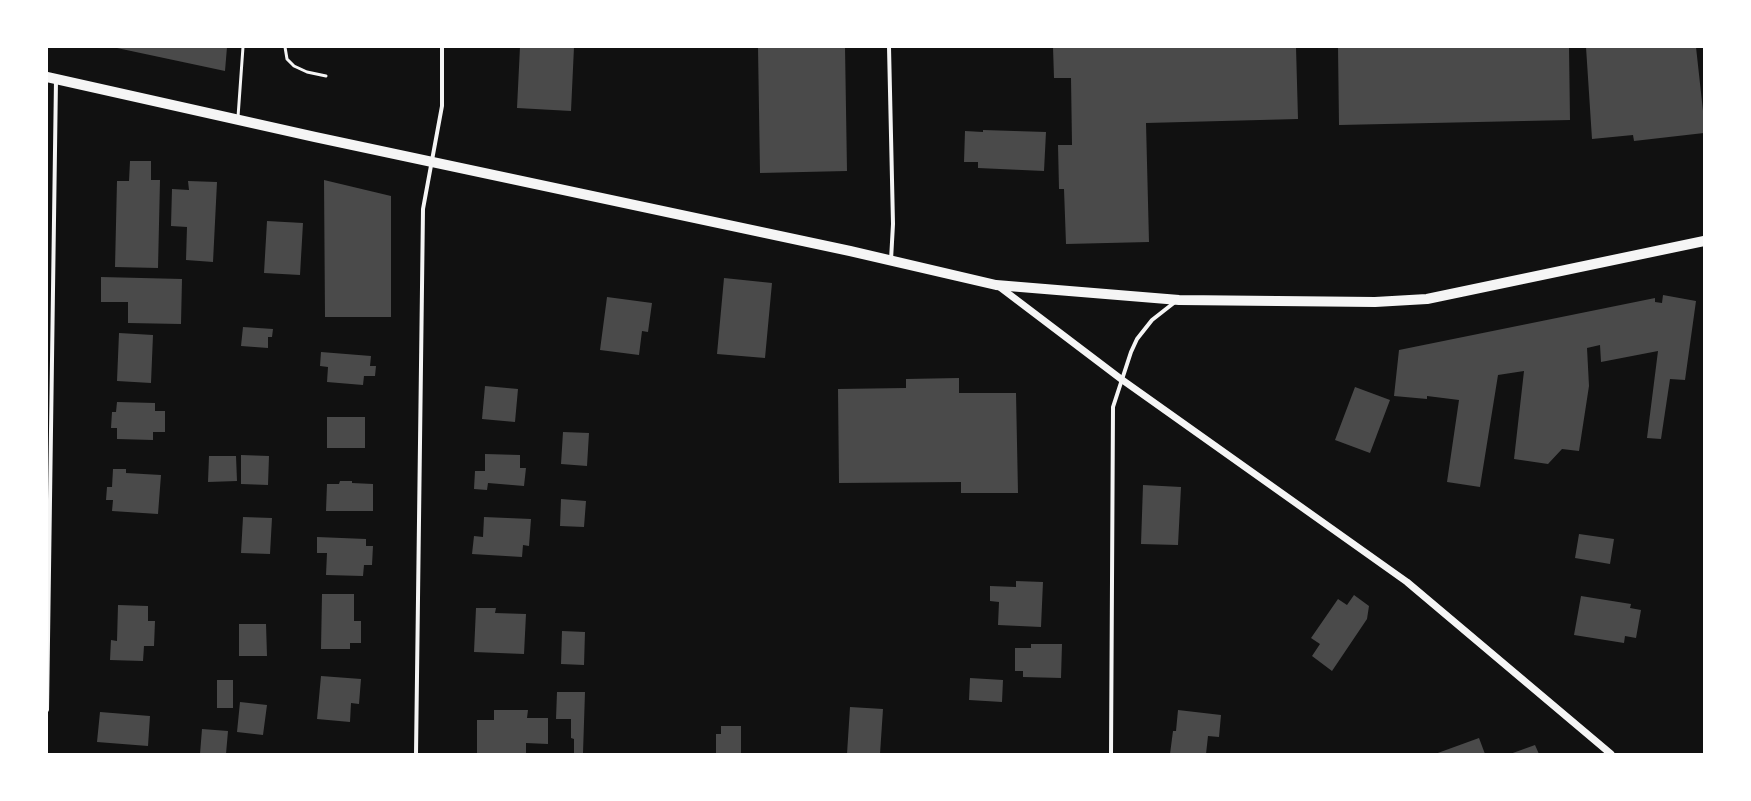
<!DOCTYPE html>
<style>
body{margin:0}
#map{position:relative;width:1751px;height:801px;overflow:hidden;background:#111;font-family:Figtree,sans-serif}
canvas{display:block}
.frame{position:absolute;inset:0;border:48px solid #fff;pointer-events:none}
</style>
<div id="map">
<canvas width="1751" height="801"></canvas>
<div class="frame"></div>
</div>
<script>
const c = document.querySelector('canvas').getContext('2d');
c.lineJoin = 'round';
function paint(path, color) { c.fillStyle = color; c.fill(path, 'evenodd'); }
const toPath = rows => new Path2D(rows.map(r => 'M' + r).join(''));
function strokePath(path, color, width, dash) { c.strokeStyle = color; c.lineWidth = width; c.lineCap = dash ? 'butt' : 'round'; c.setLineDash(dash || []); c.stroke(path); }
const building = toPath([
 [117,47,227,47,225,71,117,48],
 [520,47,574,47,571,111,517,108],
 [758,47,845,47,847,171,760,173],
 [1053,47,1296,47,1298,119,1146,123,1149,242,1066,244,1064,189,1059,189,1058,145,1072,145,1071,78,1054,78],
 [1338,47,1569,47,1570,120,1339,125],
 [1586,47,1696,47,1704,120,1704,133,1634,141,1633,135,1592,139],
 [983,130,1046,132,1044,171,978,168,978,162,964,162,965,131,983,132],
 [130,161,151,161,151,180,160,180,158,268,115,267,117,181,129,181],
 [324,180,391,196,391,317,325,317],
 [188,181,217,182,213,262,186,260,187,227,171,226,172,189,189,190],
 [267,221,303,223,300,275,264,273],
 [101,277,182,279,181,324,128,323,128,302,101,302],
 [724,278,772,283,765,358,717,354],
 [1663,295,1696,301,1685,380,1670,379,1661,439,1647,438,1658,351,1601,362,1600,345,1587,348,1589,386,1579,451,1562,449,1548,464,1514,459,1524,371,1498,375,1480,487,1447,482,1459,400,1427,396,1427,399,1394,396,1399,350,1655,298,1655,302,1662,303],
 [607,297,652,303,648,332,642,331,639,355,600,350],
 [243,327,273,329,272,337,268,337,268,348,241,346],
 [119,333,153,335,151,383,117,381],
 [321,352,371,356,370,366,376,366,375,376,364,376,363,385,327,382,328,367,320,366],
 [959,378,959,393,1016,393,1018,493,961,493,961,482,839,483,838,389,906,388,906,379],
 [485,386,518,389,515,422,482,419],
 [1355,387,1390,400,1370,453,1335,440],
 [117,402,155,403,155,411,165,411,165,432,153,432,153,440,117,439,117,428,111,428,112,412,116,412],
 [327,417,365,417,365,448,327,448],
 [563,432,589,433,587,466,561,464],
 [485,454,520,455,520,468,526,468,524,486,488,483,487,490,474,489,475,471,485,471],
 [241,455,269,456,268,485,241,484],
 [209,456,236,456,237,481,208,482],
 [113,469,126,469,126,473,161,475,158,514,112,511,113,500,106,500,107,487,112,487],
 [340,481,352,481,352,483,373,484,373,511,326,511,327,484,339,484],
 [1143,485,1181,487,1178,545,1141,544],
 [561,499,586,501,584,527,560,526],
 [243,517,272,518,270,554,241,553],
 [484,517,531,519,529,546,523,545,522,557,472,554,474,536,483,537],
 [1579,534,1614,539,1610,564,1575,558],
 [317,537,366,539,366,546,373,546,372,565,364,565,363,576,326,575,327,553,317,553],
 [1016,581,1043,582,1041,627,998,625,999,602,990,601,990,586,1016,587],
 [322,594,354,594,354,621,361,621,361,643,350,643,350,649,321,649],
 [1354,595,1369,606,1367,619,1332,671,1312,656,1320,644,1311,638,1338,599,1347,605],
 [1581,596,1631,604,1630,608,1641,610,1636,638,1625,636,1624,643,1574,635],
 [118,605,148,606,148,621,155,621,154,646,144,646,143,661,110,660,111,640,117,641],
 [476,608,496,608,495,613,526,614,524,654,474,652],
 [239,624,266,624,267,656,239,656],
 [562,631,585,632,584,665,561,664],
 [1031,644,1062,644,1061,678,1023,677,1023,671,1015,671,1015,648,1031,648],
 [321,676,361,679,359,704,351,703,350,722,317,719],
 [970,678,1003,680,1002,702,969,700],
 [217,680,233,680,233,708,217,708],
 [557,692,585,692,583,753,574,753,574,739,571,738,571,719,556,719],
 [240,702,267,705,263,735,237,732],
 [850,707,883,709,880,754,847,754],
 [494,710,528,710,527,718,548,718,548,744,526,743,526,754,477,754,477,720,494,720],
 [1178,710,1221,715,1219,737,1208,736,1206,754,1170,754,1173,731,1176,731],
 [100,712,150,716,148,746,97,742],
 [721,726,741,726,741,754,716,754,716,734,721,734],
 [202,729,228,731,226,754,200,754],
 [1479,738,1485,754,1435,754],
 [1535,745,1539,754,1510,754]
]);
const service = toPath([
 [285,47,287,59,294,66,307,72,326,76],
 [238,117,243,47]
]);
const minor = toPath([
 [889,47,893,224,891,260],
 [47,710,56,80],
 [416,754,423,209,442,106,442,47],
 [1111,754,1113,407,1131,352,1137,339,1152,320,1175,302]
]);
const tertiary = toPath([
 [997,285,1121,379,1407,582,1611,754]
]);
const primary = toPath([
 [47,77,315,137,850,251,996,285,1179,300,1375,302,1427,299,1704,241]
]);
paint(building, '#4a4a4a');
strokePath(service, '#f5f5f5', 3);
strokePath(minor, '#f5f5f5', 4);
strokePath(tertiary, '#f5f5f5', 7);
strokePath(primary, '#f5f5f5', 10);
</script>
